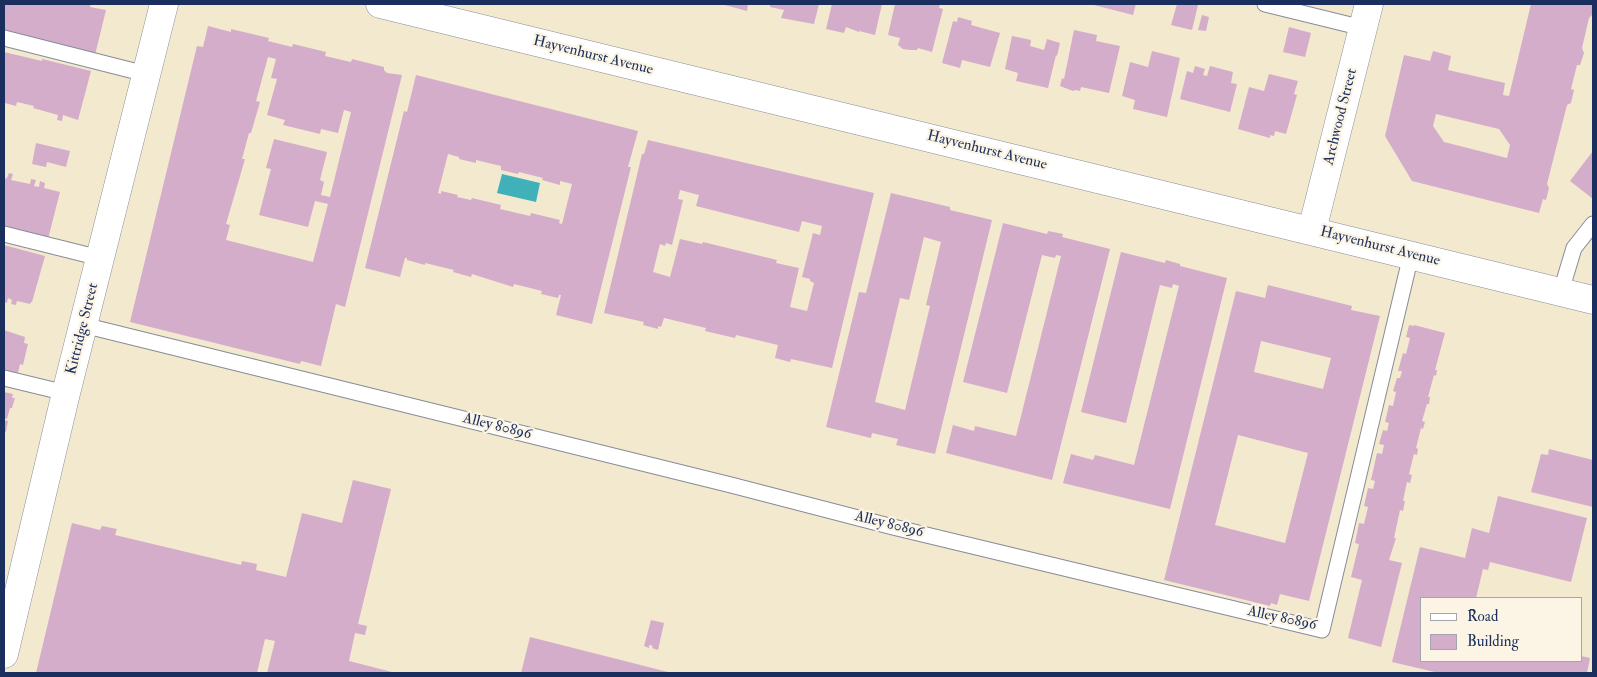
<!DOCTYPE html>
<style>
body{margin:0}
#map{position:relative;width:1597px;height:677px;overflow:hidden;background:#f3e9ce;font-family:"IM FELL Double Pica",serif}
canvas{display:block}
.frame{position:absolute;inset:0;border:5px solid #1b2f5e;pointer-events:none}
.legend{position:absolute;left:1420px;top:597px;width:162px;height:65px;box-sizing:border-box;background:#fcf5e5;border:1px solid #a2a6af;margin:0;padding:6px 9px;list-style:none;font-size:15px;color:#1b2f5e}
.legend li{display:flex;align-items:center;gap:10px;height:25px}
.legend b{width:25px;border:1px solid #a2a6af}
</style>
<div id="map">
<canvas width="1597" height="677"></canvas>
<div class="frame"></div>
<ul class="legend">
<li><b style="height:6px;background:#fff"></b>Road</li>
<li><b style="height:14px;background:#d4adcb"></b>Building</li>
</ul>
</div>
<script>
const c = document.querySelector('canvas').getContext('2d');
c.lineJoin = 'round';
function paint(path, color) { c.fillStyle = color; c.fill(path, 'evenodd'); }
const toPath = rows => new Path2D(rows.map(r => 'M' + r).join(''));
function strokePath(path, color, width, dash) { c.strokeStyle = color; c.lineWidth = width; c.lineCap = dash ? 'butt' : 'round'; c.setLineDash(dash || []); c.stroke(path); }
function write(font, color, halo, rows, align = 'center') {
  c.font = font + ' "IM FELL Double Pica",serif'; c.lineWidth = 4.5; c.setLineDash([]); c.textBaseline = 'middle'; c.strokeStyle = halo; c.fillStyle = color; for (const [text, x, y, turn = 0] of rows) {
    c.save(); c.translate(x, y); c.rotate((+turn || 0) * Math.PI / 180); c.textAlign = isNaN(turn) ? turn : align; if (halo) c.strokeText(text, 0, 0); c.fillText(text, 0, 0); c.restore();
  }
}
const water = toPath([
 [502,174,540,183,536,202,497,193]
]);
const building = toPath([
 [4,4,91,4,90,7,106,10,95,55,46,44,47,41,4,31],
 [721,4,748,4,747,11],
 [770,4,819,4,814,24,781,18,784,10,770,7],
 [832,4,882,4,875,35,859,31,859,32,846,27,844,33,826,29],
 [895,4,940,4,939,8,943,9,932,52,918,48,917,50,910,50,903,49,898,45,900,38,888,35],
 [1090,4,1136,4,1133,15],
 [1177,4,1198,5,1192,30,1171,25],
 [1531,4,1593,4,1592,15,1589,18,1582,48,1584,53,1580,65,1577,65,1571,89,1574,90,1571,103,1567,105,1547,184,1549,188,1546,200,1543,199,1539,213,1412,181,1385,136,1404,55,1430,61,1433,51,1451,56,1448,70,1505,83,1503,95,1509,96],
 [1436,114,1499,129,1510,145,1507,158,1444,142,1433,126],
 [1202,15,1209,17,1206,31,1198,30],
 [958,17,972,21,971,25,1000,33,990,67,962,60,960,68,942,63,953,21,957,22],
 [208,26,231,32,231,29,269,38,268,41,292,47,293,44,326,52,325,56,351,62,352,59,384,67,384,70,387,73,402,75,345,307,336,304,321,366,301,361,300,364,130,322,197,46,203,47],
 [268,57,276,59,271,78,277,79,267,115,285,120,283,125,320,134,321,129,338,133,344,110,351,112,330,197,321,195,324,182,320,180,327,152,274,139,266,168,271,169,259,215,308,227,315,201,328,204,313,262,226,240,230,225,226,224,245,159,242,159,249,133,251,133,260,102,256,101],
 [1289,27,1311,33,1305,57,1283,52],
 [1074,30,1097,35,1096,41,1120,46,1109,93,1081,87,1080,91,1076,90,1073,91,1060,86,1062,78,1064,79],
 [1012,36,1031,40,1030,46,1044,50,1047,39,1060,43,1057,56,1056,55,1048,88,1016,81,1018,73,1005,69],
 [1152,51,1180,58,1167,117,1133,109,1135,100,1122,96,1130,62,1148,67],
 [4,52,42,61,42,59,91,71,78,120,63,115,62,121,57,120,58,115,33,108,34,106,17,102,16,106,5,103,4,107],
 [1195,66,1205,69,1203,75,1207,76,1210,66,1233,72,1231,83,1237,84,1230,112,1180,99,1187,71,1193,73],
 [1269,74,1298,81,1294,94,1297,95,1286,134,1275,131,1274,136,1270,135,1270,138,1238,129,1249,87,1264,91],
 [416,75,638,131,628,167,631,167,592,324,556,315,561,295,559,295,558,298,541,294,542,291,514,284,513,287,472,274,471,277,453,272,454,270,425,263,425,265,407,260,407,258,405,258,400,277,365,268,404,111,407,112],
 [448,154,459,157,459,159,476,163,476,160,501,166,501,170,518,174,519,172,543,178,542,180,560,185,560,181,572,184,562,224,559,223,560,220,531,213,530,216,500,209,501,205,472,198,471,200,457,197,458,195,441,191,441,194,438,193],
 [648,140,874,193,832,368,791,359,790,362,775,358,778,345,736,335,735,338,705,331,706,328,664,318,661,327,658,326,658,329,643,325,644,322,604,313,642,154,644,154],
 [680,190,699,195,696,206,799,232,802,221,822,226,820,235,813,233,802,277,810,279,810,281,814,283,807,311,790,307,799,268,776,263,777,260,703,242,702,244,680,239,670,277,653,272,660,244,665,246,666,243,672,245,683,200,678,199],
 [36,143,70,151,66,167,47,162,46,167,32,164],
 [1593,151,1593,199,1570,181],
 [9,173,13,174,11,180,30,184,31,179,36,180,34,186,39,187,40,181,45,183,44,188,60,192,48,239,4,228,4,181,6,178,7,178],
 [891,193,950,207,950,210,992,220,935,454,896,445,898,439,872,433,871,438,826,427,859,292,866,293],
 [924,237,941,242,926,305,930,306,905,410,875,402,900,298,909,300],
 [1003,223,1047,234,1048,231,1063,234,1062,237,1110,249,1052,480,946,453,953,425,974,431,975,426,1016,436,1061,256,1056,255,1055,258,1042,255,1007,393,963,382],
 [4,245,45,256,32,302,31,302,30,304,17,301,16,305,11,304,12,300,8,298,7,303,4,302],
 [1121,252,1165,263,1166,260,1180,264,1180,266,1227,278,1170,509,1063,483,1071,454,1093,460,1095,455,1134,465,1179,286,1173,284,1172,288,1160,285,1126,423,1081,412],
 [1268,285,1352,306,1351,310,1380,316,1309,601,1280,594,1277,605,1271,603,1270,606,1164,580,1236,291,1265,298],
 [1261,341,1331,358,1323,389,1254,372],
 [1238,435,1308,453,1285,543,1215,525],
 [1409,325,1414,326,1414,325,1445,333,1435,370,1437,370,1436,376,1434,375,1428,397,1430,397,1429,404,1427,404,1422,421,1425,422,1423,429,1421,428,1416,448,1418,449,1417,455,1414,454,1409,474,1412,475,1410,483,1407,482,1403,501,1405,501,1403,511,1400,510,1394,538,1396,538,1389,560,1402,563,1381,647,1348,638,1362,580,1351,577,1359,544,1355,543,1359,523,1364,524,1368,507,1364,506,1368,488,1373,489,1375,481,1371,480,1377,453,1382,454,1384,445,1379,444,1383,430,1387,431,1389,423,1385,422,1389,405,1393,406,1396,392,1393,391,1397,378,1400,378,1402,371,1398,371,1403,353,1406,354,1410,338,1406,337],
 [4,330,25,337,24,343,28,344,23,365,20,364,18,373,4,370],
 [4,392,13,394,12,398,15,398,12,408,10,408,7,419,4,418],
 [4,420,8,421,6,432,4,431],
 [1549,449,1593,460,1593,507,1531,492,1541,454,1548,455],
 [353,480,391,489,358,624,367,626,365,635,355,633,349,661,396,673,267,673,275,641,265,639,257,673,36,673,72,523,100,530,102,526,117,529,115,535,241,565,242,561,257,564,256,570,286,577,302,513,342,523],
 [1498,496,1587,518,1571,582,1490,562,1488,570,1483,569,1476,598,1421,598,1421,661,1581,661,1581,656,1590,658,1587,673,1439,673,1392,662,1420,547,1465,558,1472,528,1489,533],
 [651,620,664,623,658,650,652,648,653,646,649,645,649,648,644,646],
 [530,637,672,673,521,673]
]);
const service = toPath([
 [1265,4,1363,28],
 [4,38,146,74],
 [4,234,100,258],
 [1561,291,1574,248,1593,224],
 [83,325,731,485,893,527,1322,630,1411,255],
 [4,378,66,393]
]);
const minor = toPath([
 [1312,230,1369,4],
 [4,654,66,393,164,4]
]);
const secondary = toPath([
 [380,4,1593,300]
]);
const streetNames = [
 ["Hayvenhurst Avenue",593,56,14],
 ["Archwood Street",1341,117,-76],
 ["Hayvenhurst Avenue",987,151,14],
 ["Hayvenhurst Avenue",1380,247,14],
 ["Kittridge Street",83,329,-76],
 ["Alley 80896",497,427,14],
 ["Alley 80896",889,525,14],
 ["Alley 80896",1282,619,12]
];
paint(water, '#40b0b9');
paint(building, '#d4adcb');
strokePath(service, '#878c96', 17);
strokePath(minor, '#878c96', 29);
strokePath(secondary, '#878c96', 29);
strokePath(service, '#fff', 15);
strokePath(minor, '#fff', 28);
strokePath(secondary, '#fff', 28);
write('15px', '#1b2f5e', '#fcf5e5', streetNames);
</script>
